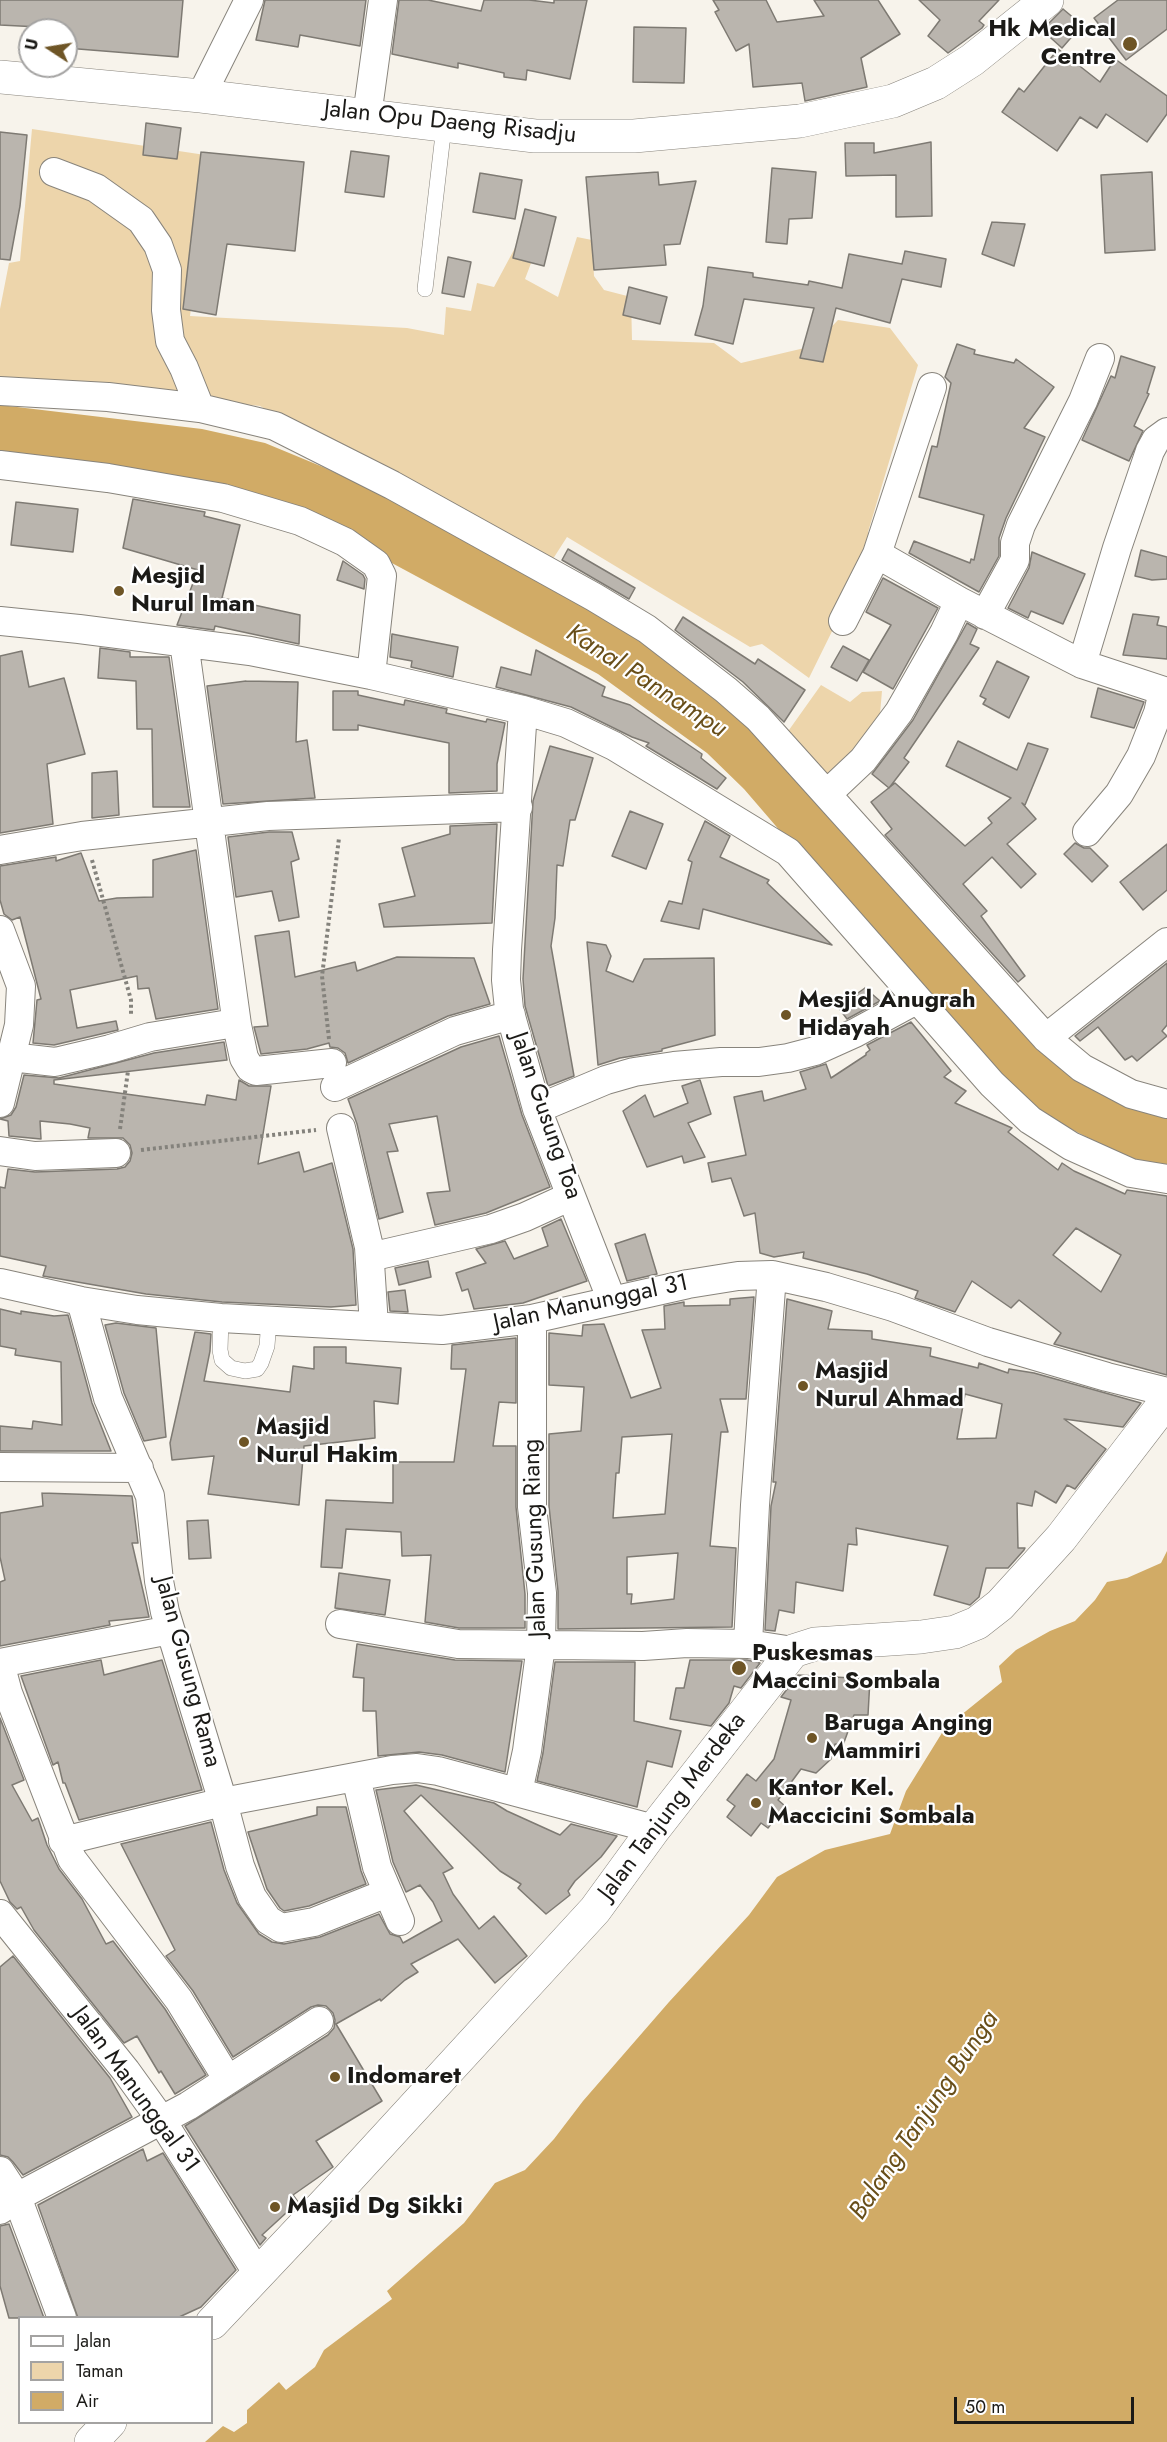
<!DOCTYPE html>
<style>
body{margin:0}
#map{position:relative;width:1167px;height:2442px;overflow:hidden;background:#f7f3eb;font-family:Jost,sans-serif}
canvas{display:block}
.legend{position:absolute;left:18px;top:2316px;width:195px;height:108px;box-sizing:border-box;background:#fff;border:2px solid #a4a3a2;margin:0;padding:8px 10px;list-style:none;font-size:18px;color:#1b1a17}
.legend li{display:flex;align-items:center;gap:12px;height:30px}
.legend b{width:30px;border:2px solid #a4a3a2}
.north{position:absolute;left:18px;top:18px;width:60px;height:60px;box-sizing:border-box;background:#fff;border:2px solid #a4a3a2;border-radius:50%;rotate:282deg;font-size:16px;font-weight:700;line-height:24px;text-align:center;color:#1b1a17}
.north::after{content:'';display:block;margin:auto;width:21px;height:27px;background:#6e5526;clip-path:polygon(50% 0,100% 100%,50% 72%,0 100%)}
.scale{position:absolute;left:954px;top:2397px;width:180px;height:27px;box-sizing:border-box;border:3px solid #1b1a17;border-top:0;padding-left:8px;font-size:18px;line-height:21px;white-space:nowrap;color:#1b1a17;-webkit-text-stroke:4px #fff;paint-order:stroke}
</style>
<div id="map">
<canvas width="1167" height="2442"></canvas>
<ul class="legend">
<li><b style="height:8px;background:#fff"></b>Jalan</li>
<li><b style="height:16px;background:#edd5ab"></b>Taman</li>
<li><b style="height:16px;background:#d1ab66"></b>Air</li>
</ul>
<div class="north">U</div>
<div class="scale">50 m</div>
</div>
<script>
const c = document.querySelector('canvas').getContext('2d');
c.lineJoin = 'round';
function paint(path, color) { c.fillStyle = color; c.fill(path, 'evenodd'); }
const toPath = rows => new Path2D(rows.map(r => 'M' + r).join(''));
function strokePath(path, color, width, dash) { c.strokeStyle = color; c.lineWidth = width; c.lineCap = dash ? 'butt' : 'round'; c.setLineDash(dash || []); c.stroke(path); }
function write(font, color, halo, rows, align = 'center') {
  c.font = font + ' Jost,sans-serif'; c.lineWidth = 4.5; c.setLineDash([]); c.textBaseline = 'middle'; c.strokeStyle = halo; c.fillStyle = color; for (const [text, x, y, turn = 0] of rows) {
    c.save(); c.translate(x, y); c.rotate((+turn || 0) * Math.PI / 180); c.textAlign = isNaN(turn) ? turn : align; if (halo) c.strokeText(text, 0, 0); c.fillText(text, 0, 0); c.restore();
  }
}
const green = toPath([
 [32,129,212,156,190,316,407,328,444,335,446,307,471,311,477,283,494,287,516,246,536,250,525,279,558,297,577,237,592,240,594,276,604,290,631,297,632,340,714,343,741,363,813,346,838,320,890,328,918,365,868,532,876,542,809,678,762,644,750,647,567,537,551,562,345,455,260,406,92,387,0,383,0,309,9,263,20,261],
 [821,685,850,702,862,692,882,691,880,714,864,744,823,780,784,737]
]);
const water = toPath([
 [0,405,202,429,265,443,323,467,382,495,506,560,709,682,1022,1029,1167,1114,1167,1169,1151,1167,1116,1152,1030,1108,818,875,744,789,707,753,598,674,351,541,0,460],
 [1167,1551,1167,2442,205,2442,223,2426,234,2432,247,2423,247,2410,279,2382,286,2390,315,2367,324,2350,392,2299,387,2291,464,2223,495,2183,525,2170,554,2139,583,2101,669,2002,749,1915,777,1877,825,1850,890,1834,906,1791,945,1728,1002,1682,999,1666,1016,1650,1050,1631,1075,1621,1095,1600,1107,1582,1127,1578,1161,1563]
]);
const building = toPath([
 [0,0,183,0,178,57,66,48,66,30,59,30,59,28,0,25,0,0],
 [265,0,366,0,360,46,300,35,298,47,256,40,265,0],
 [399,0,428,0,481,11,484,0,529,0,554,3,554,0,587,0,570,79,527,70,526,80,504,77,504,73,458,63,458,68,392,54,399,0],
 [713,0,766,0,777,22,824,16,814,0,878,0,900,34,861,58,867,87,805,101,802,83,753,87,749,44,736,51,715,12,719,10,713,0],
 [919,0,999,0,979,21,984,25,982,28,948,53,928,36,940,20,919,0],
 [1118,0,1167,0,1167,29,1126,60,1094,18,1118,0],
 [1063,9,1082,25,1062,48,1042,30,1063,9],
 [634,27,686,28,684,83,633,82,634,27],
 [1058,49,1100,82,1115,59,1167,96,1167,114,1147,142,1106,114,1097,128,1080,117,1057,151,1002,112,1019,88,1024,92,1058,49],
 [146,123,181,128,177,159,143,155,146,123],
 [0,132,27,135,20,206,10,260,0,259,0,132],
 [931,142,932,216,896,217,896,175,846,176,845,143,874,143,874,153,931,142],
 [351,151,389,156,384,197,345,192,351,151],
 [201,152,304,162,295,251,227,244,216,315,183,309,201,152],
 [772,168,816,172,812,218,789,219,787,244,766,242,772,168],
 [658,172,659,185,696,181,680,244,664,245,666,265,594,270,586,177,658,172],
 [1152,172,1155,250,1105,253,1101,175,1152,172],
 [480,173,522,180,515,219,473,212,480,173],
 [525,209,556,217,544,266,513,258,525,209],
 [992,222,1025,224,1014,266,982,254,992,222],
 [905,251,946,259,941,287,902,279,890,323,836,308,823,362,800,358,814,308,744,299,733,344,695,335,703,306,708,267,753,273,753,277,808,285,809,281,842,288,849,254,902,264,905,251],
 [448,257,471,262,464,297,442,293,448,257],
 [629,287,667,297,660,324,623,315,629,287],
 [957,344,975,350,974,354,1014,363,1016,359,1054,387,1024,428,1045,437,1006,518,999,538,999,556,979,592,909,553,914,541,970,563,971,559,974,560,984,515,919,497,932,446,937,447,951,383,945,377,957,344],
 [1121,356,1155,367,1147,393,1149,394,1134,426,1143,431,1129,461,1082,440,1111,376,1115,378,1121,356],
 [133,499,205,512,204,516,240,525,222,598,300,615,299,644,215,626,214,630,177,625,198,570,123,548,133,499],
 [16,502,78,509,73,552,11,545,16,502],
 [568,549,635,588,629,599,562,560,568,549],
 [1141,550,1167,557,1167,579,1152,580,1135,576,1141,550],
 [1032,552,1085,574,1063,624,1031,611,1028,618,1008,608,1029,568,1032,552],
 [343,561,363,575,365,579,364,589,337,580,343,561],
 [883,578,938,608,893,689,863,672,891,625,866,612,883,578],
 [1133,614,1159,617,1157,625,1167,627,1167,659,1123,655,1133,614],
 [683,617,755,664,758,659,805,690,784,722,743,682,675,630,683,617],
 [967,623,977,629,970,644,979,648,904,758,909,762,889,788,872,774,913,720,967,623],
 [392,634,458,647,453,677,411,667,412,661,390,657,392,634],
 [843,646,869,660,857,681,831,667,843,646],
 [100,648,130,652,130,657,169,657,190,807,153,807,152,729,137,729,136,681,98,678,100,648],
 [536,650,605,687,602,696,630,705,702,754,701,758,726,778,717,789,646,746,649,743,632,737,571,707,496,687,501,667,531,675,536,650],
 [22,651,29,687,64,678,85,754,47,764,53,824,0,833,0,656,22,651],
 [997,661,1029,677,1009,718,983,704,986,699,980,696,997,661],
 [246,681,298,682,296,742,307,740,315,798,223,804,207,686,246,681],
 [1098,688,1144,702,1134,728,1091,717,1098,688],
 [333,691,358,691,358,695,404,705,405,700,447,709,446,713,486,722,487,719,505,723,497,764,497,791,449,793,449,743,358,725,358,730,333,730,333,691],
 [958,741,1017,770,1028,743,1048,749,1025,805,1022,803,1036,819,1007,844,1036,874,1021,888,992,857,963,884,987,911,981,916,1025,976,1018,982,885,835,892,829,871,802,895,783,965,846,992,823,988,818,1011,798,946,766,958,741],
 [550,746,593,758,575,820,570,820,563,866,557,865,555,918,551,946,574,1076,548,1086,525,1006,523,979,533,801,550,746],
 [117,771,119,815,92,818,92,773,117,771],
 [630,811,663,824,646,869,612,856,630,811],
 [705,821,730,836,720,857,769,880,767,883,832,945,703,909,699,929,661,921,669,901,682,904,692,862,688,860,705,821],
 [497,824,492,923,384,927,379,904,415,896,402,848,450,834,450,826,497,824],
 [269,832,292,832,299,859,291,862,299,917,279,921,272,891,236,897,228,837,269,832],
 [1075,843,1084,848,1090,848,1108,866,1092,882,1064,854,1075,843],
 [1167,844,1167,890,1143,910,1120,882,1167,844],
 [196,850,218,1009,156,1019,149,988,138,989,137,976,70,990,77,1028,116,1021,118,1030,54,1045,33,1043,37,1000,41,999,20,917,12,920,4,914,0,900,0,866,56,857,56,861,81,853,99,901,117,898,153,897,153,860,196,850],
 [289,931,295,977,355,962,357,971,397,957,474,958,490,1004,448,1016,348,1063,345,1053,338,1048,330,1047,329,1043,307,1049,261,1054,254,1027,268,1026,255,936,289,931],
 [587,942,606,945,611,956,606,971,633,982,644,959,714,958,715,1035,662,1049,662,1051,620,1058,598,1065,587,942],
 [1167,963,1167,1025,1162,1031,1167,1036,1137,1061,1132,1056,1125,1060,1098,1027,1080,1041,1075,1036,1167,963],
 [865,988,880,1001,847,1019,838,1007,865,988],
 [911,1022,951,1071,944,1077,966,1091,955,1103,1012,1128,1008,1132,1058,1170,1062,1163,1074,1171,1125,1194,1127,1190,1167,1196,1167,1375,1054,1344,1061,1333,1019,1300,1011,1308,972,1281,955,1312,915,1298,918,1291,867,1274,803,1258,804,1252,774,1257,760,1253,755,1213,744,1216,731,1178,712,1182,708,1163,746,1155,734,1097,762,1091,764,1101,806,1089,800,1072,826,1064,831,1078,866,1055,866,1053,870,1050,867,1045,911,1022],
 [1076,1228,1121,1255,1101,1292,1053,1255,1076,1228],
 [499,1036,522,1115,550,1187,486,1213,435,1225,427,1193,450,1191,437,1116,389,1124,398,1151,387,1152,403,1212,379,1219,357,1124,348,1099,461,1047,499,1036],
 [224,1042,227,1060,54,1080,54,1084,205,1105,207,1095,236,1100,239,1080,249,1086,271,1086,258,1164,299,1152,304,1172,332,1163,353,1249,356,1305,331,1307,222,1302,146,1294,43,1276,46,1266,0,1256,0,1187,5,1188,8,1169,35,1172,117,1169,125,1167,130,1161,132,1153,130,1145,123,1138,88,1138,90,1128,70,1124,40,1121,41,1139,9,1136,8,1121,0,1119,11,1115,16,1107,24,1075,59,1078,154,1053,224,1042],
 [700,1080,711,1114,688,1123,705,1157,684,1163,682,1156,647,1167,623,1111,645,1095,654,1117,688,1103,682,1086,700,1080],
 [561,1219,587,1281,523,1303,474,1309,468,1289,462,1291,456,1273,486,1263,476,1249,505,1241,514,1259,548,1246,542,1228,561,1219],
 [645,1234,657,1274,627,1281,615,1244,645,1234],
 [428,1261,431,1277,399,1285,395,1268,428,1261],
 [405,1290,408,1312,390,1311,388,1292,405,1290],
 [754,1297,746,1399,720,1399,728,1432,721,1432,710,1546,736,1548,732,1627,558,1629,558,1591,549,1506,549,1434,581,1431,584,1387,549,1385,549,1333,582,1336,583,1325,604,1324,631,1398,661,1388,642,1330,665,1329,664,1306,684,1302,684,1306,730,1305,730,1299,754,1297],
 [672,1434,665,1514,613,1518,616,1473,619,1473,622,1437,672,1434],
 [678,1553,674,1599,631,1604,632,1594,627,1594,627,1557,678,1553],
 [787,1299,832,1311,828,1329,872,1331,872,1339,931,1348,930,1356,978,1368,979,1363,1008,1373,1009,1369,1034,1373,1141,1403,1123,1427,1064,1419,1106,1449,1075,1489,1067,1485,1056,1503,1035,1491,1032,1506,1017,1503,1018,1548,1025,1548,1024,1550,1008,1568,986,1568,979,1597,970,1605,934,1595,948,1546,856,1528,857,1545,848,1544,843,1591,796,1582,794,1613,779,1610,775,1631,765,1630,771,1506,776,1482,773,1482,787,1299],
 [965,1394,1002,1404,996,1438,957,1439,965,1394],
 [0,1309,21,1314,21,1311,54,1316,68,1315,92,1403,111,1451,0,1451,0,1426,32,1429,33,1421,62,1425,61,1362,15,1355,16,1349,0,1346,0,1309],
 [116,1323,156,1328,166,1437,144,1441,124,1393,105,1325,116,1323],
 [195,1332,211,1334,210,1351,204,1381,290,1392,293,1366,314,1369,314,1347,346,1347,346,1363,401,1368,398,1404,374,1401,375,1438,304,1446,299,1505,208,1494,214,1456,172,1460,170,1443,195,1332],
 [516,1338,516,1403,499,1402,493,1446,516,1446,516,1507,525,1594,525,1628,459,1628,425,1622,431,1555,402,1556,401,1532,346,1529,342,1568,321,1567,326,1500,393,1503,393,1462,454,1462,466,1369,451,1369,452,1345,516,1338],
 [42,1493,132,1496,138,1543,132,1543,149,1617,109,1621,110,1625,0,1646,0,1582,5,1580,0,1557,0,1513,43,1506,42,1493],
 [208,1520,211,1558,189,1559,187,1521,208,1520],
 [339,1573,390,1580,385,1615,335,1608,339,1573],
 [357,1644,455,1660,522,1661,505,1772,442,1755,419,1752,378,1756,376,1711,363,1711,364,1678,353,1677,357,1644],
 [101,1660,104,1675,162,1660,202,1790,79,1820,65,1783,63,1783,58,1762,53,1765,21,1676,101,1660],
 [690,1660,747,1660,760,1663,741,1688,734,1686,729,1703,711,1726,670,1719,676,1688,684,1688,690,1660],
 [555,1662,635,1662,634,1721,681,1731,672,1767,647,1761,637,1807,537,1781,543,1753,555,1662],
 [798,1675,870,1679,868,1715,854,1715,843,1745,835,1744,831,1759,816,1773,801,1769,778,1800,785,1806,768,1828,761,1823,751,1836,727,1817,735,1806,727,1800,747,1774,756,1781,774,1759,791,1700,781,1697,798,1675],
 [0,1718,24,1780,12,1785,32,1821,38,1818,47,1845,59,1869,82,1899,106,1944,113,1941,165,2009,206,2075,175,2094,161,2071,159,2073,137,2036,124,2043,34,1930,21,1907,17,1909,10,1902,0,1881,0,1718],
 [416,1785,494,1803,507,1811,560,1835,571,1824,617,1836,601,1857,575,1881,568,1891,570,1895,546,1914,518,1888,521,1884,500,1871,421,1795,404,1811,453,1868,443,1873,453,1894,479,1929,494,1916,527,1956,495,1983,458,1939,411,1964,418,1972,405,1980,381,2001,380,1999,336,2024,382,2101,316,2141,333,2167,293,2195,298,2202,262,2235,266,2238,260,2245,185,2126,328,2035,334,2028,335,2020,333,2013,326,2006,318,2005,311,2007,233,2057,193,1991,166,1956,175,1950,121,1844,211,1822,224,1870,237,1903,259,1934,272,1942,284,1944,320,1937,379,1914,390,1934,400,1937,403,1943,442,1921,433,1902,420,1885,406,1892,393,1862,376,1790,416,1785],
 [317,1807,346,1807,361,1871,366,1884,309,1906,284,1911,280,1908,267,1889,248,1832,317,1815,317,1807],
 [13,1956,110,2078,132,2117,23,2175,13,2162,8,2157,0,2155,0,1967,13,1956],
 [143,2149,147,2161,163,2153,236,2270,201,2307,177,2318,78,2318,38,2205,143,2149],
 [9,2224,44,2318,9,2318,0,2286,0,2226,9,2224]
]);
const path = toPath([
 [92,860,131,1000,131,1016],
 [329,1039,322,976,339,838],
 [120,1129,128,1071],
 [141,1150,316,1130]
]);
const service = toPath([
 [425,289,444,126],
 [221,1318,220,1350,222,1360,231,1368,245,1371,257,1369,261,1363,267,1346,269,1320]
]);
const minor = toPath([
 [201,96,249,0],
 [367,116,383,0],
 [54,172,96,188,141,220,158,245,167,270,166,310,170,341,184,368,200,408],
 [0,391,108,397,200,408,275,426,392,485,594,597,647,629,726,690,758,718,1046,1038,1082,1068,1131,1094,1167,1104],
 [0,465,108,478,223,498,300,521,345,542,376,564,382,576,371,675],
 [877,554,959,601,1082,664,1167,692],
 [985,615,1015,560,1015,543,1021,525,1083,401,1100,358],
 [0,621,79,629,250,651,371,675,523,710,566,723,614,746,788,852,992,1084,1030,1120,1071,1146,1131,1173,1167,1179],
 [843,621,877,554,932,387],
 [184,642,237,1025,244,1058,250,1068,256,1071,332,1063],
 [1082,664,1117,548,1150,451,1156,440,1167,432],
 [523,710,507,950,506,980,509,1009,537,1109,612,1301],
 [828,793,863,760,899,712,944,633,959,601],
 [1087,832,1119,794,1141,756,1158,713,1163,691],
 [0,850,82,836,268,816,518,807],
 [0,930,21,986,19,1025,0,1103],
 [1046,1038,1167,942],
 [11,1057,55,1062,110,1049,150,1037,235,1023,237,1025],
 [335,1087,455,1031,511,1015],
 [537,1109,606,1080,634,1072,674,1066,721,1062,759,1062,788,1058,815,1051,855,1033,916,1000],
 [341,1128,369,1247,374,1326],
 [0,1151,35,1156,116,1153],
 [370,1257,491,1229,525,1217,571,1196],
 [0,1283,81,1301,137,1310,221,1318,442,1330,532,1319,688,1284,738,1276,772,1275,826,1287,893,1307,988,1342,1107,1377,1167,1392],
 [81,1301,108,1398,150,1496,159,1581,165,1612,223,1802,240,1866,252,1897,268,1920,281,1928,314,1922,387,1893],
 [0,1467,139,1468],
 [340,1624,458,1644,643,1646,687,1643,748,1644,793,1651],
 [748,1644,755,1505,772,1275],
 [0,1663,8,1693,72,1859,179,2000,228,2080],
 [0,1663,170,1630],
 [356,1777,377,1867,400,1921],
 [518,1792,527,1751,541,1645,542,1593,532,1507,532,1319],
 [63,1841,223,1802,392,1770,417,1768,438,1771,654,1829],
 [0,1914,126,2071,162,2121,258,2274],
 [0,2171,17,2197,62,2318],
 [0,2210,17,2197,188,2106,319,2021]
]);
const tertiary = toPath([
 [212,2323,347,2180,595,1910,654,1829,793,1651,815,1644,921,1637,955,1632,977,1623,1000,1605,1061,1538,1167,1400],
 [91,2442,110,2422]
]);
const secondary = toPath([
 [0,77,201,96,535,136,634,136,800,121,893,101,936,83,972,60,1047,0]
]);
const markers = [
 [1130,44,8,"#6e5526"],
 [119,591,6,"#6e5526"],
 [786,1015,6,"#6e5526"],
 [803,1386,6,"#6e5526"],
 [244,1442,6,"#6e5526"],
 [739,1668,8,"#6e5526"],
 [812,1738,6,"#6e5526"],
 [756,1803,6,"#6e5526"],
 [335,2077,6,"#6e5526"],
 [275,2207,6,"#6e5526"]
];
const poiNames = [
 ["Hk Medical",1116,30,"right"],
 ["Centre",1116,58,"right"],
 ["Mesjid",131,577],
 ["Nurul Iman",131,605],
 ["Mesjid Anugrah",798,1001],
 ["Hidayah",798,1029],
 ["Masjid",815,1372],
 ["Nurul Ahmad",815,1400],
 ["Masjid",256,1428],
 ["Nurul Hakim",256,1456],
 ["Puskesmas",752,1654],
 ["Maccini Sombala",752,1682],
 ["Baruga Anging",824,1724],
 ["Mammiri",824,1752],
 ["Kantor Kel.",768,1789],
 ["Maccicini Sombala",768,1817],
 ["Indomaret",347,2077],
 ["Masjid Dg Sikki",287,2207]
];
const streetNames = [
 ["Jalan Opu Daeng Risadju",450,123,6],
 ["Jalan Gusung Toa",545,1116,71],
 ["Jalan Manunggal 31",591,1304,-12],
 ["Jalan Gusung Riang",536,1538,-92],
 ["Jalan Gusung Rama",187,1672,75],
 ["Jalan Tanjung Merdeka",673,1807,-53],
 ["Jalan Manunggal 31",135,2090,54]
];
const waterNames = [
 ["Kanal Pannampu",646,682,33],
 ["Balang Tanjung Bunga",925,2116,-56]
];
paint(green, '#edd5ab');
paint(water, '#d1ab66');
paint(building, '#bab5ae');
strokePath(building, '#7e7a73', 1.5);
strokePath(service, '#88847c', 16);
strokePath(minor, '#88847c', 30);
strokePath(tertiary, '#88847c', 34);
strokePath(secondary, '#88847c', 34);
strokePath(path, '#84827c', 4, [3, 3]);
strokePath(service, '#fff', 15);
strokePath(minor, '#fff', 28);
strokePath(tertiary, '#fff', 33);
strokePath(secondary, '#fff', 33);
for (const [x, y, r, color] of markers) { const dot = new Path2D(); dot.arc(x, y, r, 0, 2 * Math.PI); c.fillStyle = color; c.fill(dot); strokePath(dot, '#fff', 2); }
write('bold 24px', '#1b1a17', '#fff', poiNames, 'left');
write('24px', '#1b1a17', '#fff', streetNames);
write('italic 26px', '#684e19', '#fff', waterNames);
</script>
